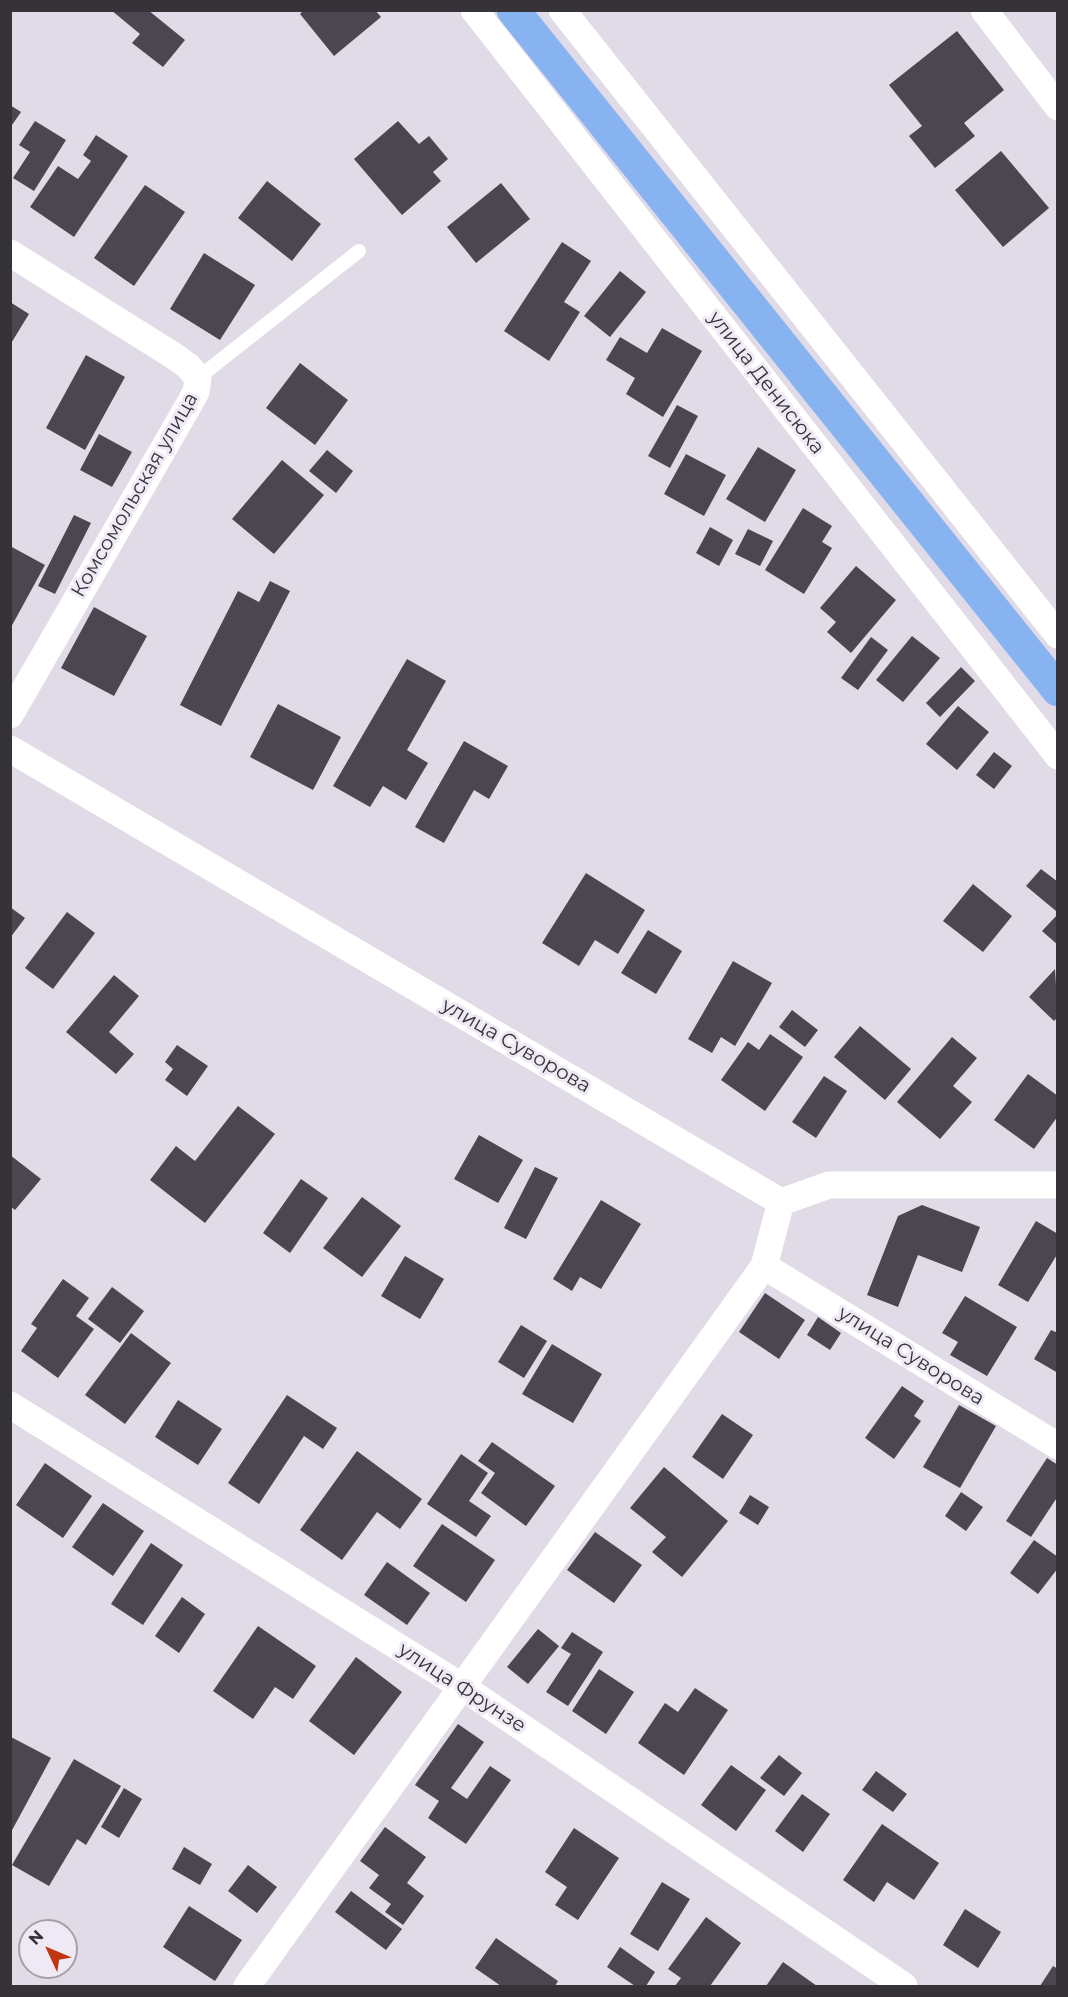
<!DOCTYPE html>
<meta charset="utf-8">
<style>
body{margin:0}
#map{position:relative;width:1068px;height:1997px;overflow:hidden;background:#e1dbe7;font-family:Montserrat,sans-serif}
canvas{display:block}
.frame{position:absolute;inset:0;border:12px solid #353337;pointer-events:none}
.north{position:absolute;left:18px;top:1919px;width:60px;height:60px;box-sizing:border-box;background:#eee9f4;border:2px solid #a4a0a8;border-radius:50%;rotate:314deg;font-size:16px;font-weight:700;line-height:24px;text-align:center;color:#353337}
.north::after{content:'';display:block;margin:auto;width:21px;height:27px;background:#bf3610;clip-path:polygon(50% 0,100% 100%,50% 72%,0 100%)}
</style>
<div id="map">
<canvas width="1068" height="1997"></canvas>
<div class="frame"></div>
<div class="north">N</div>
</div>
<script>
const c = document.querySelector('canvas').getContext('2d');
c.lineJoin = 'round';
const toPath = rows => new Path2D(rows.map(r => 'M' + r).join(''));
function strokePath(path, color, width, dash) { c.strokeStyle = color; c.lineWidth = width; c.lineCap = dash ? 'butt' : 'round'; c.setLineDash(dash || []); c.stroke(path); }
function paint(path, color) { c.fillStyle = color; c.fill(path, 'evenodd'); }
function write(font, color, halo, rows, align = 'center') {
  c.font = font + ' Montserrat,sans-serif'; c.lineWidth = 6; c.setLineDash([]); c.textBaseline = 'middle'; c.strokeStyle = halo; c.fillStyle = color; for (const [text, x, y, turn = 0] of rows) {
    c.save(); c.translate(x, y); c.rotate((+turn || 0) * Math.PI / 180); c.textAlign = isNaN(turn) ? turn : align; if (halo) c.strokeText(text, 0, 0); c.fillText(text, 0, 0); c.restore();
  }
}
const canal = toPath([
 [513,10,1058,690]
]);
const building = toPath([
 [111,10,148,10,185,40,163,67,132,43,140,34],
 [304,10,375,10,381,17,334,56,300,14],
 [957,31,1004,90,964,123,975,136,935,168,909,136,922,126,889,85],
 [10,105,21,112,10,128],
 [35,121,66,140,34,191,13,178,30,152,19,145],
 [398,121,419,144,429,136,448,159,433,172,441,181,402,215,354,159],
 [96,135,128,156,74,237,30,207,58,166,78,179,91,161,83,155],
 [1001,151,1049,208,1003,247,955,190],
 [267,181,321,224,292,261,238,218],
 [501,183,530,219,476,263,447,227],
 [145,185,185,212,134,286,94,258],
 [562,242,591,261,564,302,580,312,549,361,504,331],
 [204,253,255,285,220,340,170,309],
 [620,271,646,292,610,337,584,316],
 [10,302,29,314,10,345],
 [662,328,702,351,663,417,626,394,635,378,606,360,620,337,647,353],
 [86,355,125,377,85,450,46,428],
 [300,363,348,400,315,445,266,408],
 [677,405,698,416,670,468,648,456],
 [99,434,132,452,112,487,80,470],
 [758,447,796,470,765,522,726,499],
 [327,450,353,471,336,493,309,471],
 [686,454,726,475,704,516,664,494],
 [282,460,324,495,274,554,232,519],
 [803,508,832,526,822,542,832,548,804,594,765,570],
 [74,515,91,523,55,594,38,586],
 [710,527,733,540,719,566,696,553],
 [748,529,773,541,760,566,735,554],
 [10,546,45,565,10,629],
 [856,566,896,600,851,653,827,632,836,622,820,608],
 [270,581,290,591,221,726,180,705,238,591,259,602],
 [94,607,147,636,114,696,61,668],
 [912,636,940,658,903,702,876,680],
 [871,637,888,650,858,690,841,678],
 [407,659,446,681,407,750,428,763,406,800,383,786,370,807,333,786],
 [961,667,975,681,940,717,926,703],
 [278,704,341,737,313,790,250,757],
 [958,706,989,732,957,770,926,744],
 [464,741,508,766,489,799,474,790,444,843,415,827],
 [994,752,1012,766,994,789,976,775],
 [1041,869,1058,882,1056,911,1026,886],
 [586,873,645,910,618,954,595,940,579,966,542,943],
 [973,884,1012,916,983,952,943,921],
 [10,907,25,918,10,938],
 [67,912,95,933,53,989,25,968],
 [1058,914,1058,945,1042,931],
 [648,930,682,951,656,994,621,973],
 [733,961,772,983,735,1046,721,1037,712,1053,688,1039],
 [1055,969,1058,1017,1054,1021,1029,997],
 [114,975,139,996,109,1032,134,1054,116,1074,66,1032],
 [792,1010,818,1030,805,1047,779,1027],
 [860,1026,911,1069,885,1100,834,1057],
 [770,1034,803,1057,765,1111,721,1080,748,1042,759,1050],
 [952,1037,977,1058,953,1086,972,1102,940,1139,897,1102],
 [177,1045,208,1066,187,1096,165,1080,173,1069,165,1062],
 [1028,1074,1058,1096,1058,1116,1034,1149,994,1120],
 [824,1076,847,1091,816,1138,792,1122],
 [238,1106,275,1134,205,1223,150,1180,176,1146,195,1161],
 [479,1135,523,1160,498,1203,454,1179],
 [10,1155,41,1179,15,1210,10,1206],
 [535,1167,558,1178,526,1239,504,1228],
 [301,1179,328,1198,290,1253,263,1233],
 [362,1197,401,1226,362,1277,323,1248],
 [601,1200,641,1224,601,1289,580,1277,572,1291,553,1279],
 [922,1205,980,1227,962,1272,918,1255,898,1307,867,1295,898,1216],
 [1036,1221,1058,1234,1058,1253,1028,1302,998,1285],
 [405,1256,444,1279,420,1319,381,1296],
 [63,1279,89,1298,76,1316,94,1329,58,1378,21,1351,37,1328,31,1324],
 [112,1287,144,1311,120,1343,88,1319],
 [765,1293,805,1320,779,1359,739,1332],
 [965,1296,1017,1327,987,1376,950,1355,958,1342,942,1333],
 [818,1317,841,1333,830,1350,807,1335],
 [521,1325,547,1341,524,1378,498,1362],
 [1051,1330,1058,1333,1058,1373,1034,1359],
 [131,1333,171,1363,125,1424,85,1395],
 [552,1344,602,1374,573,1423,522,1394],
 [902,1386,924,1401,914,1416,921,1421,894,1459,865,1438],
 [287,1395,337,1428,323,1449,304,1436,259,1504,228,1483],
 [178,1400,222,1429,198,1465,155,1437],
 [959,1405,996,1426,960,1488,923,1467],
 [722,1414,753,1435,723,1479,692,1457],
 [492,1442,555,1486,526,1526,481,1493,495,1473,478,1461],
 [357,1451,422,1499,400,1529,377,1512,342,1560,300,1530],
 [461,1454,488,1473,469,1501,491,1516,476,1537,427,1504],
 [1047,1458,1058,1465,1058,1496,1031,1537,1006,1521],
 [45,1463,92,1496,63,1538,16,1505],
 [664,1467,728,1521,682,1577,652,1552,666,1537,630,1508],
 [961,1492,983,1507,966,1531,945,1516],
 [750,1495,769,1507,758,1525,739,1513],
 [103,1503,144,1531,113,1576,72,1547],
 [442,1524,495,1560,466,1602,413,1566],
 [595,1532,642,1565,614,1603,567,1570],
 [1034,1540,1058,1557,1058,1568,1038,1594,1010,1573],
 [151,1543,183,1565,143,1625,111,1604],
 [387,1562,430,1593,407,1625,364,1595],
 [182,1597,205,1614,179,1653,155,1636],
 [258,1626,316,1666,293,1699,275,1687,253,1719,213,1691],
 [538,1629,559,1646,528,1684,507,1667],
 [572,1632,603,1652,568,1706,546,1692,571,1654,561,1648],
 [356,1657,402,1692,354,1755,309,1721],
 [599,1669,634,1692,606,1734,572,1711],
 [695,1688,728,1710,684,1775,638,1743,665,1703,678,1712],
 [458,1724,484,1742,451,1788,467,1799,490,1766,511,1780,466,1844,428,1818,439,1801,415,1785],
 [11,1737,51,1758,10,1834,10,1738],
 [779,1755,802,1773,784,1796,760,1778],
 [74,1759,121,1786,86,1845,77,1839,49,1886,12,1865],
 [731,1765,766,1790,736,1831,701,1805],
 [876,1771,907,1794,893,1812,862,1790],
 [124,1788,142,1799,119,1838,101,1827],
 [802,1794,830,1814,803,1852,775,1831],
 [882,1824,939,1863,914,1900,887,1882,874,1902,843,1880],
 [385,1827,426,1857,407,1883,424,1896,403,1925,385,1912,391,1904,369,1888,379,1875,360,1861],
 [574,1828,619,1858,578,1920,555,1905,567,1887,545,1872],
 [184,1847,212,1864,200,1885,172,1869],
 [248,1865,277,1887,257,1913,228,1891],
 [662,1882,690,1899,658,1951,630,1934],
 [351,1891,402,1929,386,1950,335,1912],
 [189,1906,242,1940,215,1981,163,1947],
 [965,1909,1001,1932,978,1968,943,1945],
 [706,1917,741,1943,710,1986,675,1986,681,1978,668,1969],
 [496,1938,558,1981,555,1986,501,1986,475,1968],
 [620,1947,655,1972,646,1986,635,1986,607,1967],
 [783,1962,817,1986,766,1986],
 [1053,1966,1058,1969,1058,1986,1040,1986]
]);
const lane = toPath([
 [198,378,359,251]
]);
const street = toPath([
 [474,10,1058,756],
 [562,10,1058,635],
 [984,10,1058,107],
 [10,253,174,356,188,366,198,378,196,392,187,408,10,715],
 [10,749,781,1202,829,1185,1058,1185],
 [764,1266,1058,1446],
 [10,1405,461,1686,904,1986],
 [247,1986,764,1266,781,1202]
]);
const streetNames = [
 ["улица Денисюка",766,383,52],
 ["Комсомольская улица",135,495,-60],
 ["улица Суворова",516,1046,30],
 ["улица Суворова",911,1356,32],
 ["улица Фрунзе",462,1688,33]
];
strokePath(canal, '#88b3f1', 33);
paint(building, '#4b464f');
strokePath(lane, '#fff', 14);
strokePath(street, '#fff', 27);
write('20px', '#353337', '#eee9f4', streetNames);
</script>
